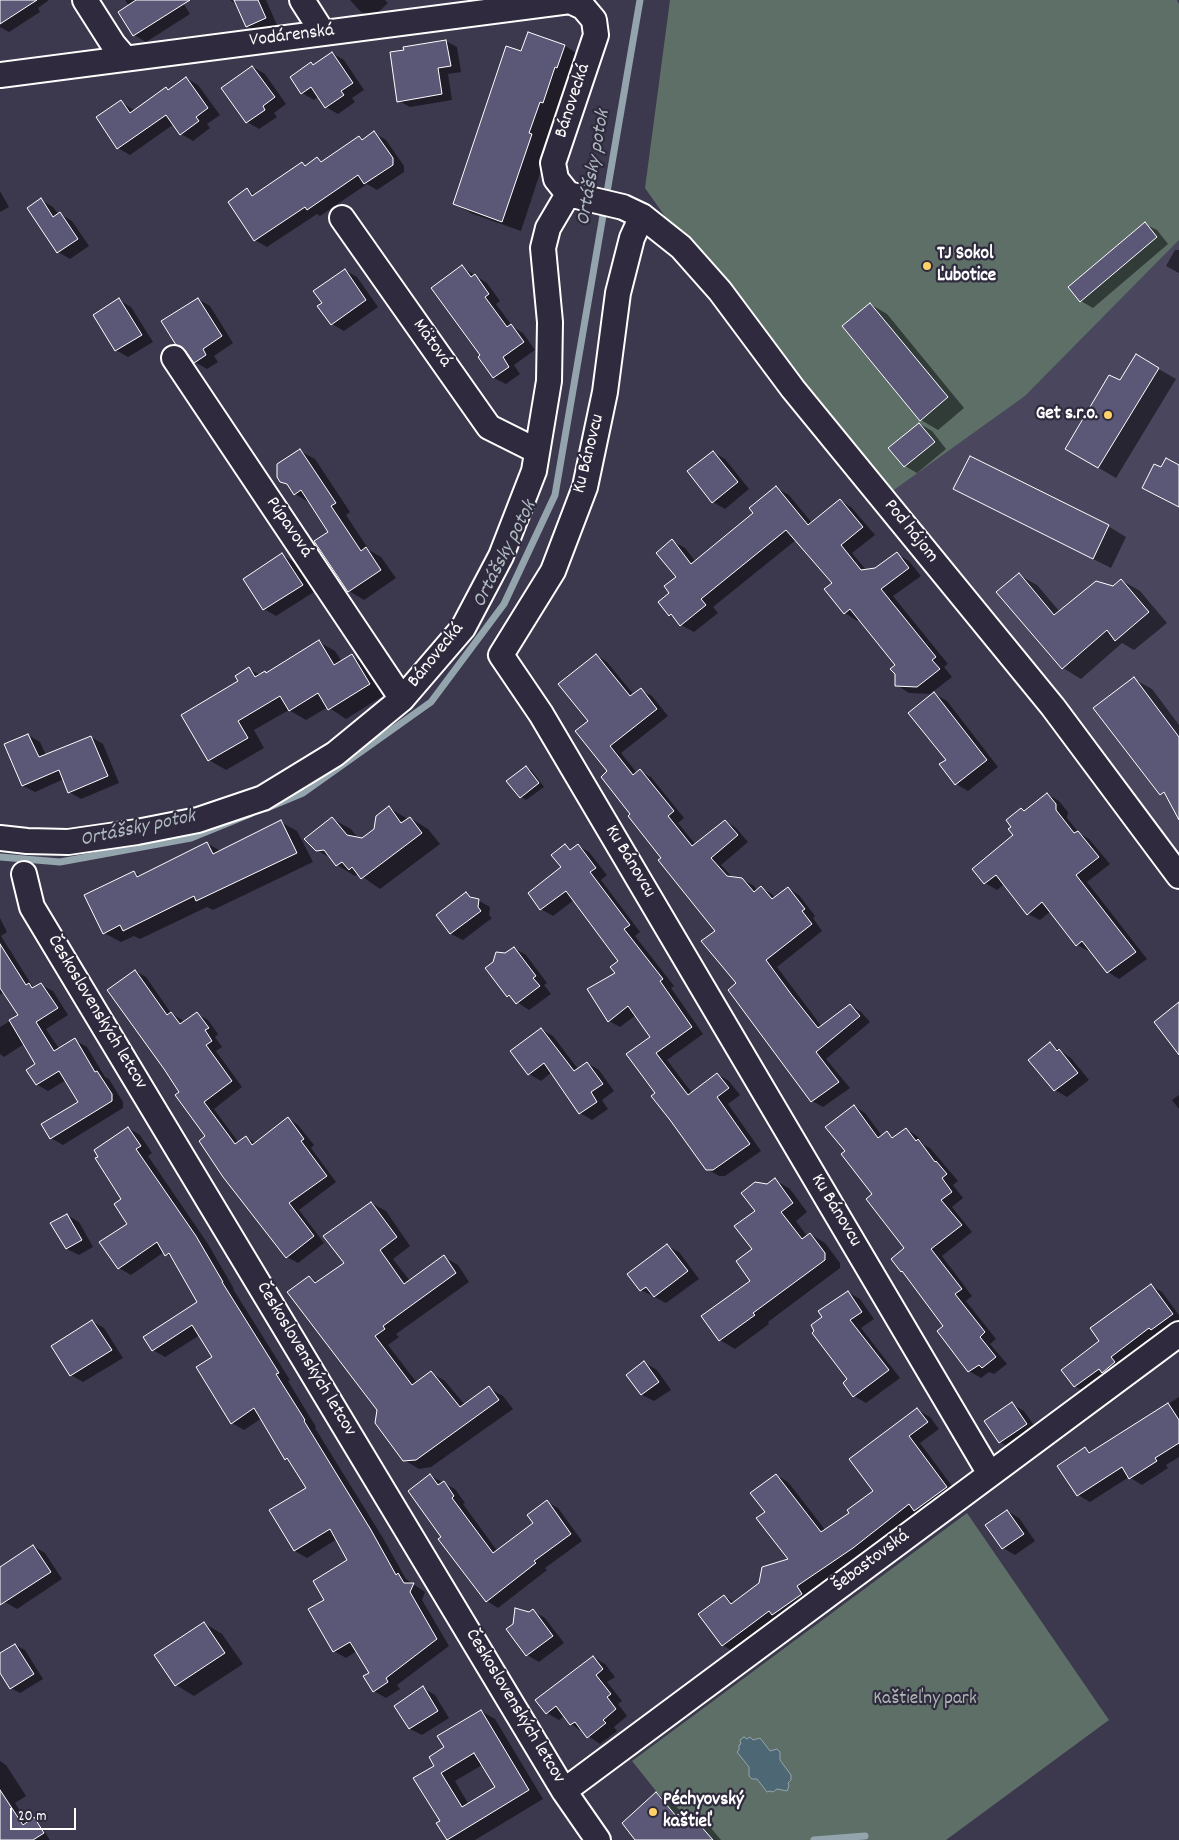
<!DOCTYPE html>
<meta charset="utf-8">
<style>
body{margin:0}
#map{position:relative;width:1179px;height:1840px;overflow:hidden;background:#3c384e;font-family:Dekko,sans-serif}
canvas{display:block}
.scale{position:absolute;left:10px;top:1808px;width:66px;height:22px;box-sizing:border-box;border:2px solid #fff;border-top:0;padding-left:6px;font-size:15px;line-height:18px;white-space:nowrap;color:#fff;-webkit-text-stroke:4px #2f2a3d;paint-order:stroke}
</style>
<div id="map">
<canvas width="1179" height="1840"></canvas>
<div class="scale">20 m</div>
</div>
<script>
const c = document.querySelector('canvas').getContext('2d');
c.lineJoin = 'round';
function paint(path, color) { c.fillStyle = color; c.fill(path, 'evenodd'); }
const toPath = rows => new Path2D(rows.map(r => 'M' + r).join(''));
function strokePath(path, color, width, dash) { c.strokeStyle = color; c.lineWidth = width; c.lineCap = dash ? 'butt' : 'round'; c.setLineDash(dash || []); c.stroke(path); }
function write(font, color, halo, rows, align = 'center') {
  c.font = font + ' Dekko,sans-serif'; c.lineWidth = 4.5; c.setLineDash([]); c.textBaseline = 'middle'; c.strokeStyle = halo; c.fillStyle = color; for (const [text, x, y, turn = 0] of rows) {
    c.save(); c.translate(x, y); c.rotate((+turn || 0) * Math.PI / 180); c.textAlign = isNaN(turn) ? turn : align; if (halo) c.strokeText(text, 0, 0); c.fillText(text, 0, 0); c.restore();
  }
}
const built = toPath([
 [1179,240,1179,881,880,500,1025,396]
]);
const green = toPath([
 [670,0,1177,0,1179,4,1179,240,1025,396,880,500,718,292,645,188],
 [967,1513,1109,1720,946,1840,703,1840,708,1834,701,1826,706,1822,698,1813,693,1817,686,1809,676,1816,632,1761]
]);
const water = toPath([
 [744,1737,747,1739,750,1737,753,1740,760,1738,770,1751,777,1749,780,1752,780,1760,791,1775,791,1780,788,1783,789,1786,787,1791,777,1789,773,1792,770,1791,767,1792,757,1779,752,1779,749,1776,749,1767,737,1752,739,1750,739,1745,741,1744,740,1740,744,1737]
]);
const shadow = toPath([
 [0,0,49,0,38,8,40,12,9,32,0,27],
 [125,0,181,0,190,14,146,42,134,35,129,6],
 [230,0,266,0,277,25,258,33,247,26,237,5],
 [350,0,385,0,388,3,372,18,360,11],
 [529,34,565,46,583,57,558,111,546,144,549,146,521,231,473,214,455,204,522,53],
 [446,41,457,47,461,72,448,74,452,100,410,107,399,101,405,48],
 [332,53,344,60,364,90,352,98,355,102,338,114,326,107,319,96,314,100,302,93,311,63,315,65],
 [253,67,265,74,286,104,274,113,277,117,259,129,247,122,223,88],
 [186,78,198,85,220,115,207,124,210,128,193,141,181,134,174,124,130,155,118,148,97,117,121,102,135,111,166,89,169,91],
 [374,133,386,140,404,166,404,172,377,190,367,184,320,216,317,214,267,247,255,240,229,202,247,190,256,195,302,163,307,166,317,159,323,162,359,137,364,140],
 [0,191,9,207,0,212],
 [41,200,53,207,59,215,60,214,72,221,89,246,70,259,58,252],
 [1145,224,1157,230,1168,244,1093,308,1081,301],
 [1175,250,1179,250,1179,273,1166,266],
 [462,267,487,283,500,301,496,304,513,327,523,333,535,350,514,365,520,374,506,384,494,378,479,357,482,355],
 [345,270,357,277,378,307,344,331,332,324,319,306,323,304],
 [198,299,210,306,233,343,214,356,218,362,207,369,195,362],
 [119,300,131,307,153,342,128,357,116,350],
 [870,304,887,314,964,408,938,430,921,420,844,326],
 [1136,356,1176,379,1116,478,1067,449,1120,382],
 [920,424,932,431,946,449,917,473,905,466,890,448],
 [300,451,315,459,350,512,346,515,369,550,381,557,396,578,364,600,349,591,330,532,310,503,295,494,289,485,281,481],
 [713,452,725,459,749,489,725,509,713,502],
 [776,488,789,495,812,523,840,500,852,508,875,535,852,553,867,571,875,570,897,554,909,561,921,576,893,596,948,664,944,667,952,677,930,694,909,693,897,685,896,665,860,619,857,621,845,613,834,584,796,540,713,607,718,613,694,632,681,625,676,619,669,615,670,593,678,577,672,541,685,548,696,562,755,513],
 [955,489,1108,526,1126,537,1111,568],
 [282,555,294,562,314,592,276,616,264,609],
 [1019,575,1037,585,1060,612,1113,587,1121,580,1140,591,1167,623,1134,650,1122,643,1081,679,1063,668],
 [319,642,335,651,342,662,352,656,369,666,386,694,346,719,328,707,306,720,289,710,254,730,264,748,226,770,209,760,239,681,249,669,260,675,267,674],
 [596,655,607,662,634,695,641,690,652,696,668,716,621,753,637,773,640,771,651,777,684,818,678,823,696,845,725,821,736,828,748,842,721,865,733,878,742,879,754,886,757,890,761,888,772,894,775,898,788,888,799,895,815,916,813,918,822,931,777,967,822,1027,850,1005,861,1012,870,1022,826,1059,850,1088,823,1107,812,1101,738,983,716,931,632,815,609,772,590,721],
 [1134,679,1152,689,1179,725,1179,801,1159,791],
 [935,694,947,701,998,767,968,791,956,784,941,765,947,760],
 [28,735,40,742,46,755,91,737,103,744,119,783,81,799,69,792,64,779,35,792,23,786,6,745],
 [526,767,532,771,544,787,526,800,521,797],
 [1047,794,1059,801,1068,812,1067,818,1079,833,1089,839,1110,864,1087,882,1147,959,1119,979,1108,972,1090,950,1089,951,1077,945,1051,911,1040,920,1028,914,1004,884,997,890,985,883,974,869,1015,835,1025,812],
 [389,808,408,819,410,818,428,829,440,844,380,889,360,875,358,874,355,876,337,865,332,859,317,850,332,819,351,829,358,838,363,839,375,830],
 [281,822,297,831,313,862,213,910,207,907,140,939,134,936,121,942,104,933,134,872,141,876,207,843,222,852],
 [565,846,572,850,578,846,589,852,607,875,601,880,640,932,635,936,674,986,671,988,703,1034,667,1060,692,1093,717,1074,729,1081,740,1095,728,1104,761,1151,725,1176,719,1176,707,1169,657,1093,652,1037,636,1015,620,1027,609,1021,620,961,574,900,553,916,541,909,563,868],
 [467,894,490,907,489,915,492,918,463,940,451,934,437,915],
 [0,918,7,932,1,936,33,987,35,988,41,985,53,991,68,1015,46,1029,60,1050,75,1040,87,1047,105,1077,109,1079,123,1102,123,1108,63,1145,51,1138,79,1102,66,1080,48,1091,36,1084,36,1064,24,1044,4,1057,0,1054,0,1027,20,1015,4,992,0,995],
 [514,948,526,955,547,983,544,985,551,994,529,1010,508,996],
 [135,971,146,977,171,1013,182,1020,184,1023,197,1014,208,1020,218,1034,215,1037,222,1047,216,1051,242,1087,214,1109,239,1143,246,1138,256,1143,288,1118,298,1125,314,1145,311,1148,336,1182,299,1210,324,1243,298,1263,287,1257,207,1136,180,1092],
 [541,1029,553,1036,578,1069,587,1063,599,1070,614,1091,602,1100,608,1109,592,1120,580,1113,552,1072,541,1081,529,1074],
 [1050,1044,1071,1058,1089,1080,1067,1097,1055,1090,1030,1060],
 [1179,1095,1179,1109,1172,1100],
 [854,1106,865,1113,882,1136,887,1133,895,1138,906,1129,917,1136,924,1145,930,1148,958,1181,953,1185,963,1198,952,1207,972,1232,942,1256,972,1296,966,1301,996,1339,990,1344,1007,1364,994,1374,989,1372,981,1378,969,1371,938,1332,945,1326,906,1248,847,1151],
 [128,1128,140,1135,152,1153,148,1156,208,1244,234,1289,233,1289,290,1380,288,1381,316,1427,315,1428,383,1538,406,1579,425,1592,422,1600,449,1646,397,1685,400,1689,386,1698,374,1691,371,1673,357,1651,346,1658,334,1651,326,1600,349,1561,337,1539,307,1558,295,1551,307,1488,291,1462,286,1459,262,1418,244,1430,232,1423,214,1357,200,1335,165,1357,153,1350,199,1302,174,1259,164,1252,131,1275,119,1268,128,1224,123,1199],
 [775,1180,790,1189,807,1212,796,1221,807,1236,810,1234,825,1243,840,1263,840,1268,768,1322,769,1324,735,1349,720,1340,752,1281,756,1211,767,1185],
 [371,1203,386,1211,410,1246,393,1259,410,1281,444,1257,458,1265,469,1282,396,1334,399,1337,388,1345,417,1383,431,1373,445,1381,465,1405,489,1388,503,1396,513,1409,431,1467,419,1469,404,1460,309,1277,318,1282,346,1263],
 [67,1215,79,1222,93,1247,79,1255,67,1249],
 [667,1246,679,1252,699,1279,666,1303,641,1290],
 [1151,1286,1162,1292,1179,1315,1179,1324,1086,1393,1075,1386,1101,1341],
 [848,1292,860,1299,874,1319,861,1328,900,1378,866,1403,854,1396,824,1318],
 [92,1321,104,1328,123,1358,83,1382,71,1375,52,1346],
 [645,1363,657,1370,671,1390,654,1401,642,1395,628,1375],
 [1179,1397,1179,1457,1166,1465,1168,1468,1142,1485,1129,1477,1090,1502,1078,1495,1085,1449,1092,1453],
 [1012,1404,1024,1411,1038,1431,1012,1449,1000,1442,986,1422],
 [918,1410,930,1417,939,1429,920,1443,958,1494,919,1513,808,1594,813,1601,734,1652,722,1645,724,1596,734,1602,790,1560,766,1512,776,1475,788,1482,826,1531,850,1513,875,1491],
 [431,1476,455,1489,465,1503,463,1504,498,1552,534,1523,547,1502,558,1508,582,1541,545,1568,547,1570,498,1608,487,1601,443,1537],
 [1007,1511,1019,1518,1035,1541,1015,1555,1003,1548],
 [33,1546,45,1553,62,1579,17,1609,5,1602,0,1594,0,1568],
 [533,1611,545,1618,564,1643,539,1662,527,1655,529,1614],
 [204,1623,222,1634,243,1664,194,1696,176,1685,156,1655],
 [15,1645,25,1650,43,1679,20,1693,11,1688,0,1670,0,1660],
 [593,1657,605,1664,615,1677,607,1682,622,1701,618,1704,627,1716,614,1727,617,1731,600,1744,571,1724,565,1715,559,1720,547,1713],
 [423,1688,435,1695,449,1718,422,1735,410,1729],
 [481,1711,495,1719,543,1799,475,1840,449,1840,438,1824,442,1821,436,1766,446,1748],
 [482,1765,496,1788,469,1805,455,1781],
 [0,1761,6,1765,26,1796,15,1803,28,1823,30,1821,43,1829,50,1840,0,1840],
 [656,1793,674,1804,682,1813,686,1810,705,1821,721,1840,637,1840]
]);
const stream = toPath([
 [267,808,303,793,431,702,504,604,555,495,640,0],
 [0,857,60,862,191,838,250,814],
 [814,1840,865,1836]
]);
const building = toPath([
 [0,0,37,0,0,24,0,0],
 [136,0,190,0,133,36,118,12,136,0],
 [234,0,258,0,266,18,246,27,234,0],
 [528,32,565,45,557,68,555,67,543,103,540,102,529,133,532,134,502,222,453,204,506,46,521,51,528,32],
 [446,40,451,66,438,68,442,94,397,102,390,52,404,50,403,47,446,40],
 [332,52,353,83,341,91,344,95,325,108,311,87,301,94,290,77,311,62,313,65,332,52],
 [252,66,275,97,263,106,265,110,246,123,221,88,252,66],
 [186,77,208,108,196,117,199,121,180,135,166,115,117,149,96,117,121,100,130,113,166,87,168,90,186,77],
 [374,131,393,158,393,165,364,184,358,175,307,210,305,207,254,241,228,202,247,188,252,196,302,162,305,166,317,157,321,162,359,136,362,140,374,131],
 [41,198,53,217,60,212,78,239,57,253,27,208,41,198],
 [1145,222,1157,237,1080,302,1068,287,1145,222],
 [462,265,471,277,475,274,489,294,485,297,507,327,511,324,524,342,503,357,509,367,493,378,478,357,480,355,431,288,462,265],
 [345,269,366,300,331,325,317,306,322,303,313,291,345,269],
 [119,298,142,335,115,351,93,315,119,298],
 [198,298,222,336,203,349,206,355,194,363,185,350,176,345,161,321,198,298],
 [870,303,948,397,920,421,842,326,870,303],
 [1136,354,1159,368,1098,468,1065,449,1109,375,1120,380,1136,354],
 [919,423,935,442,904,467,888,448,919,423],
 [300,449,336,503,331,506,361,551,366,547,381,570,348,592,314,541,328,532,301,490,294,495,287,484,280,482,277,477,277,464,300,449],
 [713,451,738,482,712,503,687,471,713,451],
 [970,456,1109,525,1093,559,953,489,970,456],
 [1166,458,1179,465,1179,507,1142,488,1154,464,1161,467,1166,458],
 [776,486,808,525,840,499,863,527,841,545,861,570,875,568,897,552,909,568,881,589,936,657,932,660,940,669,917,687,895,686,895,674,890,669,895,665,850,609,844,614,824,589,832,583,786,530,701,599,706,605,680,626,671,614,669,616,658,602,669,593,664,586,676,577,656,553,672,539,691,564,753,513,749,508,776,486],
 [282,553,303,585,263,610,243,579,282,553],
 [1019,573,1054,615,1096,581,1113,586,1121,579,1149,612,1115,641,1107,630,1062,669,996,592,1019,573],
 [319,640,334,665,352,654,370,684,328,710,318,693,289,711,280,696,238,721,248,738,208,761,181,715,238,681,235,676,249,667,255,677,265,671,266,673,319,640],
 [596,654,630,696,641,688,657,709,610,746,633,775,640,769,674,811,668,816,692,846,725,820,738,835,711,858,727,876,742,878,754,892,761,886,772,899,788,887,805,909,802,911,812,924,766,960,791,994,818,1028,850,1004,860,1016,816,1052,839,1082,811,1102,728,990,736,983,701,941,715,931,658,860,661,858,628,816,630,814,601,777,607,771,575,731,588,721,558,684,596,654],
 [1134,677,1179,737,1179,820,1164,792,1160,795,1093,708,1134,677],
 [934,692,987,760,955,785,939,764,946,760,908,713,934,692],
 [28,734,39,757,91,736,108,776,68,793,59,770,22,786,4,744,28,734],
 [526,766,539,783,520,798,506,781,526,766],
 [1047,793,1056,804,1056,810,1074,833,1078,831,1099,857,1076,875,1136,952,1107,973,1082,941,1076,946,1042,902,1027,915,996,875,984,884,972,869,1013,835,1008,829,1011,827,1006,820,1021,808,1024,811,1047,793],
 [389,806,401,823,410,817,422,833,361,879,352,867,349,870,342,862,336,866,324,850,316,851,304,839,332,817,347,835,362,838,374,829,376,816,389,806],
 [281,820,297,853,196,901,194,896,123,931,120,925,103,934,84,895,134,871,137,877,207,842,213,854,281,820],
 [565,844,570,850,578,844,596,868,590,872,630,925,624,929,663,979,660,981,692,1027,656,1053,688,1095,717,1073,729,1088,717,1097,750,1144,713,1170,706,1170,670,1120,651,1096,655,1093,626,1054,650,1037,628,1006,608,1022,587,989,615,973,610,967,618,961,566,891,540,910,528,893,561,867,551,855,565,844],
 [466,892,470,897,479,899,478,907,481,911,450,934,436,915,466,892],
 [0,944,26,985,29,983,32,988,41,983,58,1008,36,1022,54,1051,75,1038,95,1072,97,1071,112,1094,112,1101,50,1139,41,1124,78,1102,59,1071,36,1085,26,1070,35,1064,9,1020,18,1015,0,988,0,944],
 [514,947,536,976,533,978,540,986,516,1004,509,995,507,997,485,968,493,962,496,952,505,953,514,947],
 [135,970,167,1015,171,1012,180,1024,197,1012,209,1028,205,1030,212,1041,206,1045,232,1081,204,1102,235,1144,246,1136,252,1145,288,1117,304,1139,301,1141,327,1176,289,1203,314,1236,286,1258,223,1177,199,1141,205,1136,175,1095,179,1092,164,1069,107,990,135,970],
 [1179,1002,1179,1055,1154,1022,1179,1002],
 [541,1028,574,1071,587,1062,603,1084,591,1092,597,1102,579,1114,544,1063,528,1075,510,1051,541,1028],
 [1050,1042,1057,1051,1059,1049,1078,1073,1054,1091,1028,1060,1050,1042],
 [854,1105,878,1138,887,1131,892,1138,906,1128,916,1141,918,1139,935,1162,936,1161,947,1174,942,1178,952,1192,941,1200,962,1225,931,1249,962,1289,955,1294,985,1332,980,1337,996,1357,982,1368,979,1365,968,1372,937,1331,943,1326,902,1271,901,1272,891,1259,904,1248,866,1199,872,1194,841,1154,845,1151,825,1127,854,1105],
 [128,1127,141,1146,136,1149,196,1236,223,1282,222,1282,279,1373,276,1374,305,1420,304,1421,371,1530,396,1575,398,1573,404,1583,414,1583,410,1592,437,1639,386,1678,388,1682,373,1692,363,1676,369,1673,350,1642,333,1652,308,1609,324,1600,313,1581,347,1560,330,1529,294,1551,269,1510,306,1488,287,1458,285,1460,254,1408,231,1424,196,1367,212,1357,192,1325,152,1351,143,1337,197,1302,169,1253,165,1256,157,1242,118,1269,99,1242,127,1224,114,1204,121,1199,95,1158,98,1157,94,1150,128,1127],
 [775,1178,793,1203,781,1212,802,1239,810,1233,825,1253,825,1260,753,1313,755,1315,719,1341,701,1316,750,1281,736,1261,752,1249,734,1226,755,1211,741,1193,755,1182,767,1184,775,1178],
 [371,1202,397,1237,380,1250,404,1284,444,1255,456,1273,383,1326,385,1329,375,1336,412,1385,431,1371,460,1407,489,1386,499,1400,416,1460,403,1461,375,1423,377,1410,287,1292,309,1276,315,1283,344,1263,323,1236,371,1202],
 [67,1214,82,1240,66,1249,50,1223,67,1214],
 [667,1244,688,1271,654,1297,646,1287,640,1291,627,1274,667,1244],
 [1151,1284,1173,1314,1151,1330,1149,1328,1111,1357,1115,1362,1102,1373,1099,1369,1074,1387,1061,1370,1099,1341,1090,1328,1151,1284],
 [848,1291,862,1312,850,1320,889,1370,853,1397,843,1383,847,1379,812,1333,814,1331,811,1325,822,1317,818,1311,848,1291],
 [92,1320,112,1350,70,1376,51,1346,92,1320],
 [644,1361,659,1382,641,1395,626,1375,644,1361],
 [1012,1402,1027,1424,999,1443,984,1421,1012,1402],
 [1168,1403,1179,1420,1179,1443,1155,1458,1157,1461,1129,1479,1122,1467,1077,1496,1057,1466,1085,1447,1089,1453,1168,1403],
 [917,1408,928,1422,909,1436,947,1487,914,1511,909,1504,853,1548,797,1586,802,1594,772,1615,769,1611,722,1646,698,1614,724,1595,731,1604,759,1583,762,1567,788,1559,756,1518,765,1512,750,1493,776,1474,821,1532,849,1513,847,1510,873,1491,849,1459,917,1408],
 [430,1474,438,1485,444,1481,454,1496,452,1498,493,1553,533,1523,527,1515,547,1500,571,1534,534,1561,536,1563,486,1602,438,1539,441,1537,408,1491,430,1474],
 [1007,1510,1024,1534,1002,1549,985,1525,1007,1510],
 [33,1545,51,1572,0,1605,0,1567,33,1545],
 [515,1608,529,1612,533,1609,553,1636,526,1656,506,1629,513,1624,515,1608],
 [204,1622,225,1653,175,1686,154,1655,204,1622],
 [15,1644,34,1674,10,1689,0,1673,0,1653,15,1644],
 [593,1656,603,1669,596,1675,611,1694,607,1697,616,1709,603,1720,606,1723,587,1738,575,1722,570,1725,556,1706,546,1714,535,1700,593,1656],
 [423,1686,438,1711,409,1729,394,1706,423,1686],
 [481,1710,529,1790,447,1840,436,1823,440,1821,413,1778,434,1766,429,1757,444,1747,437,1736,481,1710],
 [474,1753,495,1787,462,1807,441,1773,474,1753],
 [0,1790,23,1825,34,1817,44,1833,33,1840,0,1840,0,1790],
 [656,1792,676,1816,686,1809,713,1840,635,1840,622,1823,656,1792]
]);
const minor = toPath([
 [85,0,113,44,125,58],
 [302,0,323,33],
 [0,75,570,1,583,7,594,20,596,35,553,163,556,179,568,194,623,207,642,216,681,247,720,291,793,389,1053,707,1179,876],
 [642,216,632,238,618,293,605,392,585,487,553,571,501,655,541,714,990,1474],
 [342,218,489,427,537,451],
 [174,358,402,699],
 [0,838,27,841,68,842,137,832,198,820,263,798,335,754,402,699,463,628,501,556,534,471,549,381,550,322,543,248,548,228,568,194],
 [24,874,32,907,564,1791,598,1840],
 [564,1791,1179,1334]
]);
const markers = [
 [927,266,5,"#ffd166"],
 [1108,415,5,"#ffd166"],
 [653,1812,5,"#ffd166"]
];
const streetNames = [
 ["Vodárenská",292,37,-7],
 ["Bánovecká",574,101,-72],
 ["Mätová",431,344,55],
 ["Ku Bánovcu",590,454,-76],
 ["Púpavová",288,528,56],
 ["Pod hájom",910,532,51],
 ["Bánovecká",437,656,-51],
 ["Ku Bánovcu",629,862,59],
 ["Československých letcov",96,1013,59],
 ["Ku Bánovcu",835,1211,59],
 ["Československých letcov",305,1360,59],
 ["Šebastovská",872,1562,-37],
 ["Československých letcov",514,1707,59]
];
const poiNames = [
 ["TJ Sokol",937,255],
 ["Ľubotice",937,277],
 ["Get s.r.o.",1098,415,"right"],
 ["Péchyovský",663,1801],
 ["kaštieľ",663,1823]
];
const parkNames = [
 ["Kaštieľny park",925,1700]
];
const waterNames = [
 ["Ortášsky potok",595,168,-80],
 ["Ortášsky potok",506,555,-63],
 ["Ortášsky potok",138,830,-12]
];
paint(built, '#49465d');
paint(green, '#5d6f67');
paint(water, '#4d6775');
strokePath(water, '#94a4ac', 1);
paint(shadow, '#0007');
strokePath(stream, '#94a4ac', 7);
paint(building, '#5a5876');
strokePath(building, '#fff', 1);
strokePath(minor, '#fff', 28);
strokePath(minor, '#2f2a3d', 24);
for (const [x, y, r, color] of markers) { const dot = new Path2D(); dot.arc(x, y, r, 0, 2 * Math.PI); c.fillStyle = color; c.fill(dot); strokePath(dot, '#2f2a3d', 2); }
write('19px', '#fff', '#2f2a3d', streetNames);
write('bold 19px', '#fff', '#2f2a3d', poiNames, 'left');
write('19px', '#aeb7b3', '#2f2a3d', parkNames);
write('italic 20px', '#afbbc1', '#2f2a3d', waterNames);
</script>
